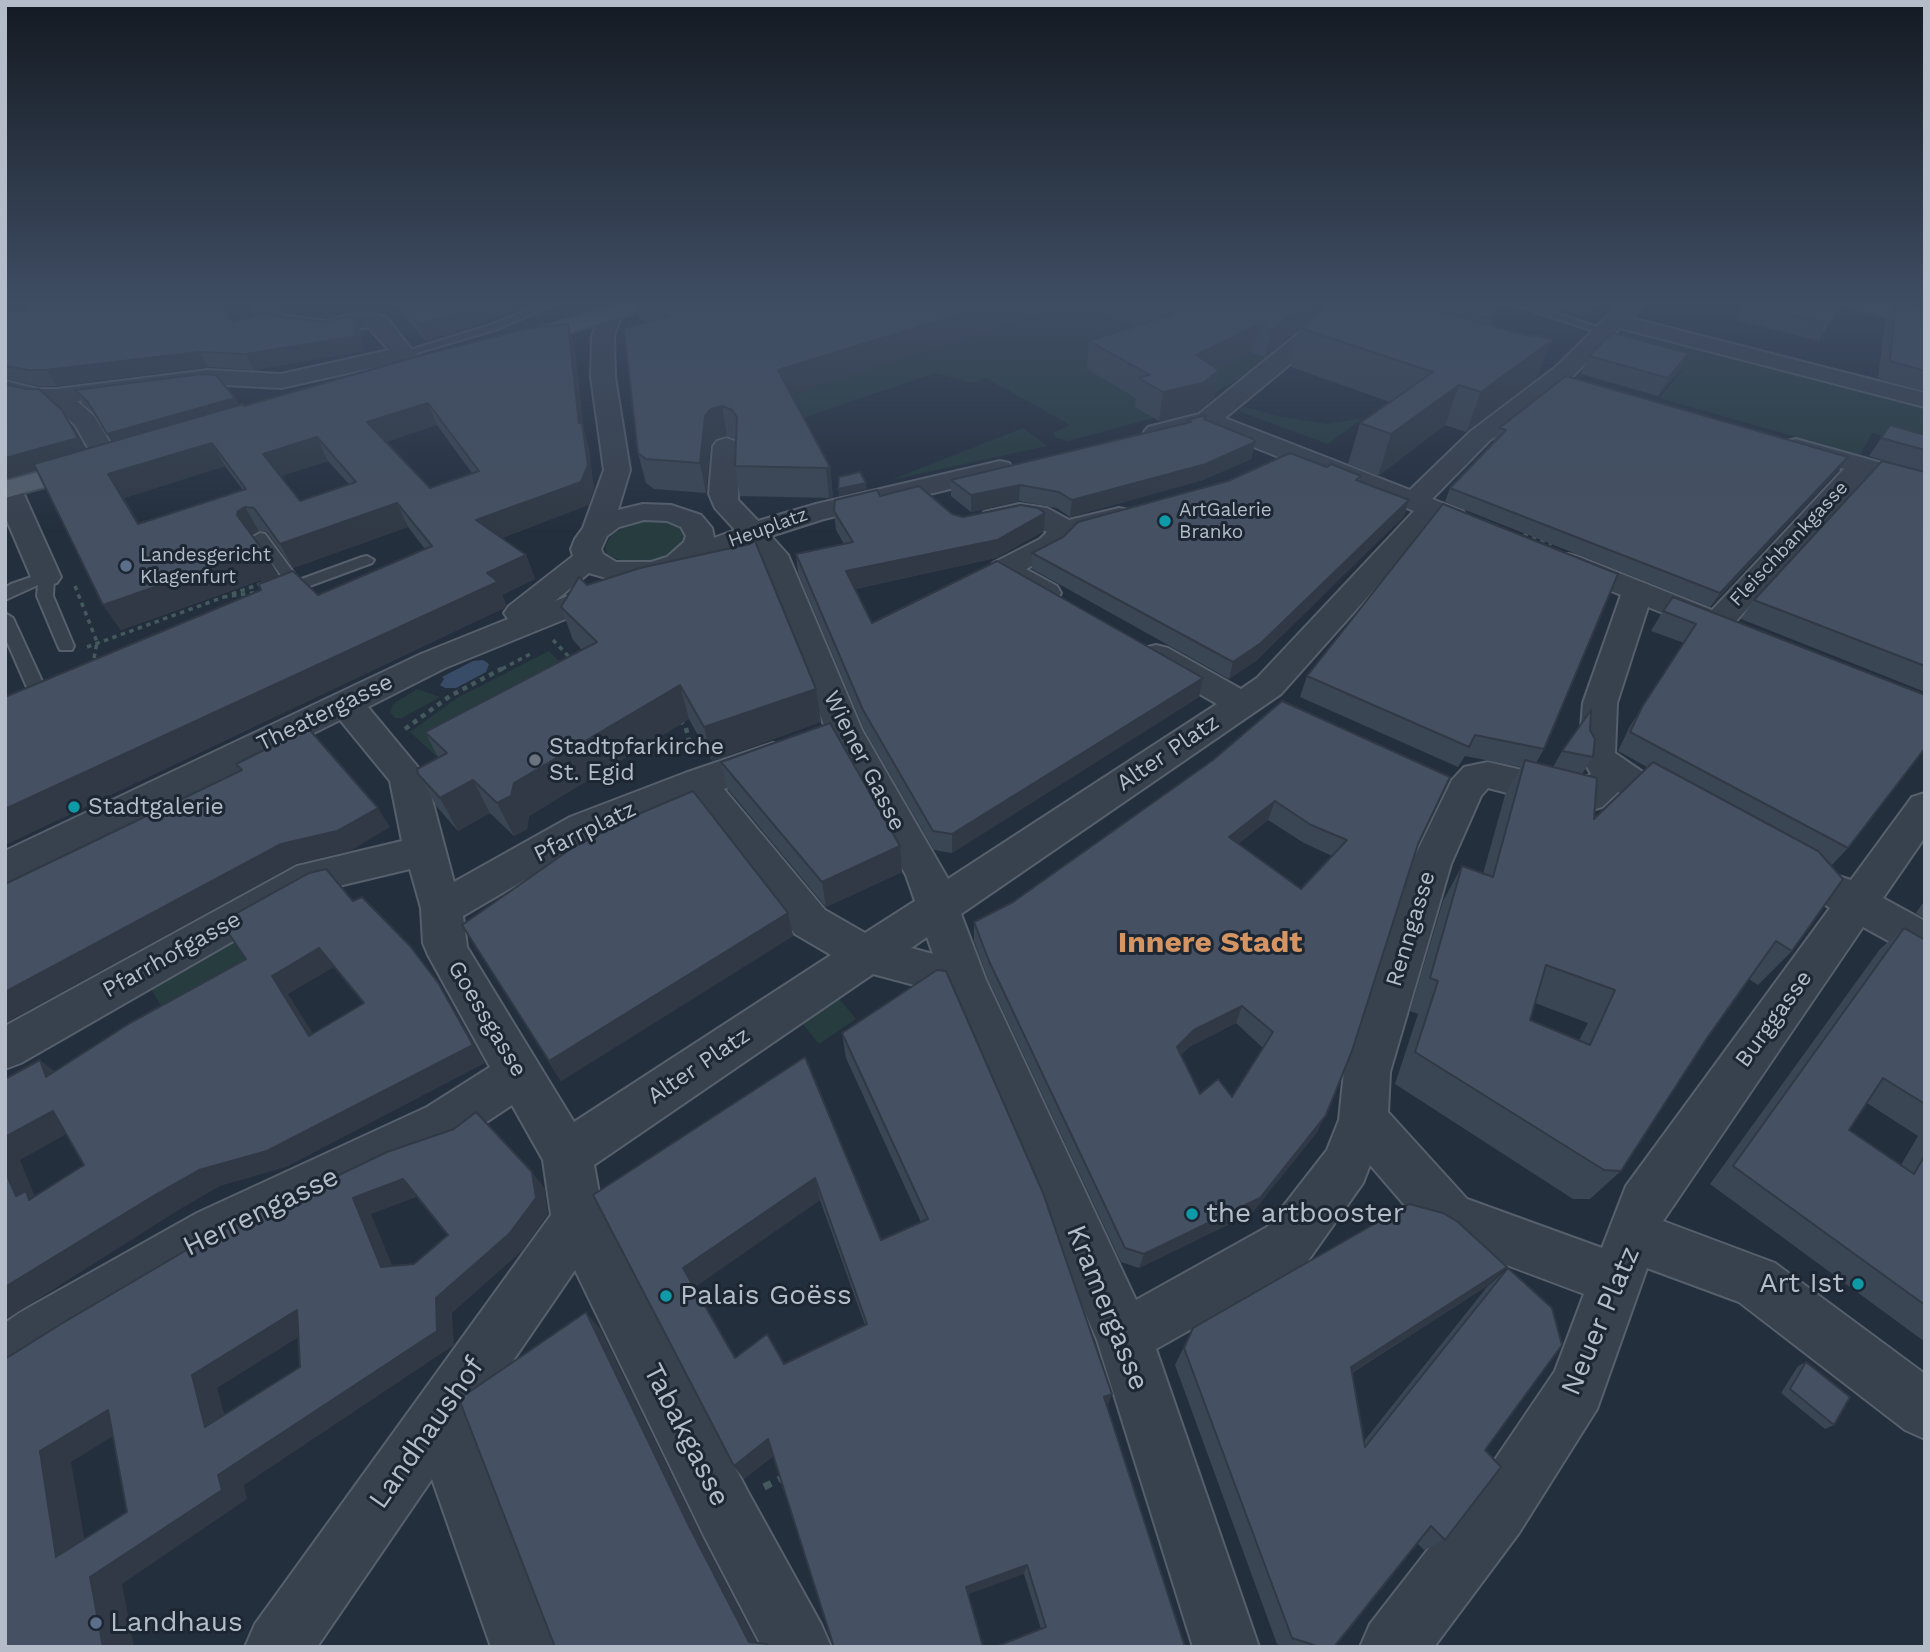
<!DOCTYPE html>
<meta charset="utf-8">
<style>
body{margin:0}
#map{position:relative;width:1930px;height:1652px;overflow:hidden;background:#242f3e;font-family:"Work Sans",sans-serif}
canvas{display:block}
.frame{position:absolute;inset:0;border:7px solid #b4bcc9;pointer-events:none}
</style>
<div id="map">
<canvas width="1930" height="1652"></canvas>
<div class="frame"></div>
</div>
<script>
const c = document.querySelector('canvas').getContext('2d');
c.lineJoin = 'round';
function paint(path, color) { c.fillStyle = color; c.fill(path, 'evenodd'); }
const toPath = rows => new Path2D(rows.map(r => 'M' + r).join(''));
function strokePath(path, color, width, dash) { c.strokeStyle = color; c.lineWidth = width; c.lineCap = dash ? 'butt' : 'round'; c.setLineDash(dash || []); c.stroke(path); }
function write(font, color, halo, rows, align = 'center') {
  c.font = font + ' "Work Sans",sans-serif'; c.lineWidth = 6; c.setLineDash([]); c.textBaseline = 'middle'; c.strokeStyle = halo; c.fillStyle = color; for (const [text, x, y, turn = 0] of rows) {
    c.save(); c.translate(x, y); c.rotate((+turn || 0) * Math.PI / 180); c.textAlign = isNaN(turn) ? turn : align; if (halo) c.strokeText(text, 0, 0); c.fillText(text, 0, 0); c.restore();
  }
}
const green = toPath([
 [1086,301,1151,303,1275,352,1249,373,1187,409,1068,441,1056,438,1053,433,1070,425,986,378,973,383,935,373,797,420,782,398],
 [1627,328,1925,403,1925,448,1872,433,1860,455,1659,398,1682,371,1605,350],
 [1245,407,1277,416,1327,424,1363,418,1328,444,1241,412,1239,408],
 [1023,428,1047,446,891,480],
 [644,520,657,520,677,526,685,537,683,544,667,558,654,562,627,563,608,555,605,548,612,533],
 [549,651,579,682,436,756,410,732,457,698],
 [417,689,440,697,402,718,395,718,390,712,393,704],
 [232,932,265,981,183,1002,160,1004,146,980],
 [835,994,856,1019,819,1044,798,1018]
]);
const water = toPath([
 [483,660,489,664,486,672,456,688,445,688,440,685,444,679,442,677,473,661]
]);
const pathFar2 = toPath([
 [1524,533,1552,544],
 [75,586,97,642,93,664],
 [232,594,263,583],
 [223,597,260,592],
 [553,640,571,659],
 [87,647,224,597],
 [502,669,532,653]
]);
const pathFar1 = toPath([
 [680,720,686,728,692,754],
 [405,729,450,696,505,667]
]);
const path = toPath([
 [764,1487,784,1477]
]);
const lane = toPath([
 [549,301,562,301,498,329,403,357,397,354,490,325,549,301],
 [1503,301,1518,301,1613,332,1603,334,1503,301],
 [260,533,265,534,299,580,362,557,367,556,374,560,372,563,296,591,291,589,253,537,260,533],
 [46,572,54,577,53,596,74,646,72,650,60,650,58,646,37,596,38,585,5,600,5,588,11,584,46,572],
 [5,613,13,618,47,692,44,696,38,698,29,692,5,637,5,613]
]);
const street = toPath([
 [250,301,271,301,282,315,327,321,357,313,380,315,388,319,411,349,432,369,428,374,420,376,412,374,398,362,281,388,208,384,77,401,94,416,121,461,117,467,108,469,99,467,75,425,51,403,38,403,5,395,5,381,38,389,57,389,208,370,281,374,389,350,368,327,327,335,267,326,250,301],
 [1623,301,1646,301,1631,318,1925,393,1925,407,1620,328,1573,376,1489,441,1432,499,1463,511,1467,517,1463,523,1453,525,1436,520,1281,694,961,914,986,980,1136,1300,1267,1227,1327,1150,1339,1120,1344,1072,1411,864,1452,780,1464,767,1488,762,1577,783,1591,774,1579,753,1583,703,1621,595,1557,569,1553,563,1557,557,1568,554,1579,557,1712,610,1844,469,1787,453,1783,447,1787,441,1796,439,1925,475,1925,492,1868,476,1728,630,1717,633,1705,630,1648,607,1617,703,1615,753,1650,777,1656,786,1650,795,1637,799,1618,792,1602,807,1589,811,1577,811,1488,788,1481,796,1451,864,1390,1072,1388,1112,1467,1199,1602,1248,1626,1186,1830,908,1821,902,1815,891,1821,880,1835,875,1851,880,1912,797,1925,793,1925,837,1883,898,1925,921,1925,958,1910,953,1863,927,1663,1221,1775,1263,1925,1374,1925,1439,1905,1430,1739,1302,1647,1268,1597,1409,1519,1533,1434,1647,1360,1647,1370,1624,1475,1489,1555,1371,1584,1294,1432,1237,1370,1165,1363,1183,1305,1265,1156,1349,1259,1647,1193,1647,1097,1340,948,994,873,974,594,1165,603,1215,748,1492,821,1624,831,1647,762,1647,704,1536,575,1270,471,1422,557,1647,491,1647,432,1479,317,1647,245,1647,255,1624,551,1215,543,1160,512,1105,461,1139,233,1249,59,1353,25,1377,5,1385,5,1323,19,1313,197,1213,427,1107,490,1067,428,955,423,943,421,908,410,869,322,890,21,1063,5,1069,5,1026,297,866,402,841,390,781,340,720,19,880,5,884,5,851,421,654,508,619,504,613,509,606,573,556,571,549,575,539,583,528,604,470,591,377,592,336,603,308,611,307,619,308,622,313,614,336,615,377,630,470,618,510,643,504,671,505,701,515,712,528,714,538,735,530,715,508,709,494,713,446,717,441,726,438,735,441,739,446,738,500,758,521,816,504,1000,461,1009,463,1013,469,1009,475,824,519,771,536,788,555,862,730,948,879,1217,704,1144,662,1140,655,1144,648,1156,645,1168,648,1241,689,1257,678,1414,511,1206,428,1157,440,1148,437,1144,432,1148,427,1199,414,1325,312,1333,311,1341,312,1344,317,1341,322,1225,418,1410,490,1471,431,1557,366,1623,301],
 [644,520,667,521,681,527,686,536,684,542,667,557,651,562,616,562,603,554,601,549,607,536,619,527,644,520],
 [748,545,759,557,826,730,869,812,906,875,915,901,865,933,825,910,724,789,786,765,791,756,786,747,773,743,685,773,570,817,454,882,426,777,368,707,445,668,622,596,626,589,622,582,611,580,555,601,589,573,613,580,651,580,676,574,748,545],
 [692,801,795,934,831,955,574,1122,467,947,463,916,598,837,692,801],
 [927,937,933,954,911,948,927,937],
 [5,482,18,484,22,490,61,577,57,583,46,586,35,583,31,577,5,516,5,482],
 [1019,504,1047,508,1069,520,1119,508,1129,510,1133,516,1129,522,1075,536,1060,551,1026,569,1057,586,1061,593,1057,600,1046,602,1035,600,993,575,989,569,993,563,1040,539,1047,532,1030,522,1019,520,994,526,984,524,980,518,984,512,1019,504]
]);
const primary = toPath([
 [631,301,664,301,660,305,526,346,510,346,507,341,510,336,631,301],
 [1838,301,1873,301,1925,313,1925,326,1842,305,1838,301],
 [91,458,100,460,104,466,100,472,5,498,5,481,91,458]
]);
const wall = toPath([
 [391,301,535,301,486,322,426,341],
 [635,301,1507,301,1506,305,1496,313,1492,326,1536,379,1466,432,1445,425,1378,476,1348,464,1360,423,1390,402,1291,367,1299,330,1265,357,1252,353,1219,369,1214,398,1198,412,1159,421,1135,407,1136,398,1087,369,1089,341,1134,327,1079,303,791,395,830,467,833,497,829,498,740,496,735,466,736,439,727,436,716,439,710,446,706,493,654,489,646,483,638,453,646,323,638,317],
 [1316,303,1327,306,1312,318],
 [1531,301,1605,301,1583,316],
 [1843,301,1819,341,1735,320,1744,304],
 [1914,301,1925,301,1925,305],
 [1896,303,1925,310,1925,392,1878,378,1885,320],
 [5,314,232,322,360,331,363,351,254,370,208,367,57,386,38,386,5,379],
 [568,324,574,345,584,431,588,445,594,489,588,505,502,538,526,555,535,579,502,595,506,605,504,608,5,845,5,697,261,590,259,584,262,583,261,580,121,630,103,605,37,470,5,479,5,384,26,389,39,389,62,410,86,449,112,441,95,414,83,403,75,390,201,374,216,375,235,398,239,405,243,404,244,406,422,355,530,328],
 [437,425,472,473,430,488,386,442],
 [328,461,349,484,300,501,280,476],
 [225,466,243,490,139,524,124,498],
 [408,527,425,549,318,595,293,571,279,576,267,556,252,535,259,531,267,532,293,568],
 [1689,353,1679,371,1658,396,1581,374,1589,356],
 [1205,419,1255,442,1251,459,1203,480,1070,517,1057,508,1019,501,971,512,951,496,951,480,1187,423,1187,420],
 [1890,425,1925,435,1925,692,1741,619,1754,600,1903,466,1869,456],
 [1499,428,1839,470,1710,607,1445,502,1450,488,1495,442,1493,441],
 [1327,467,1361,476,1359,481,1409,500,1404,516,1257,660,1229,679,1032,569,1032,553,1063,537],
 [880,496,963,517,1044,531,996,558,855,589,872,623,1203,678,1199,697,952,853,934,850,864,729,798,573,796,554,844,544,836,530,834,511],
 [587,585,816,689,821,722,712,761,689,719,529,816,527,829,514,836,490,813,458,831,437,807,418,774,438,757,425,732,582,650,573,640,561,607],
 [1663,611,1925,695,1848,848,1831,866,1792,951,1758,985,1749,979,1707,1038,1621,1171,1590,1199,1573,1199,1395,1084,1418,1014,1410,1011,1443,901,1462,866,1483,874,1505,795,1521,767,1465,756,1458,767,1300,697,1307,676,1544,749,1536,763,1553,767,1562,751,1590,730,1593,757,1582,774,1594,819,1647,767,1618,751,1630,726,1684,643,1651,631],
 [1535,1003,1588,1023,1579,1040,1530,1020],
 [1213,760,1418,844,1317,1132,1252,1213,1139,1268,1121,1262,988,979,974,941,974,922,1013,902],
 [1268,820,1304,843,1332,856,1301,889,1238,844],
 [1236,1023,1263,1048,1232,1097,1200,1094,1181,1055,1189,1047],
 [721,762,902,872,826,907,727,788],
 [1925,900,1925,918,1916,913],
 [788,913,793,936,561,1081,462,925],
 [1904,928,1925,940,1925,1342,1710,1184,1880,949],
 [1867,1103,1918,1136,1901,1165,1849,1130],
 [842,1033,1107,1407,1185,1647,1041,1629,1024,1574,773,1456,744,1479,734,1466,593,1195,805,1057,881,1240,921,1222,846,1058],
 [820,1200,865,1325,784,1364,735,1358,694,1287],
 [1507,1267,1487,1286,1352,1373,1364,1441,1487,1287,1508,1268,1485,1450,1445,1540,1424,1550,1417,1543,1334,1647,1286,1647,1277,1644,1175,1365,1193,1328],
 [1806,1362,1834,1425,1825,1429,1781,1393,1798,1366]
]);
const shadedWall = toPath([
 [492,301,535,301,486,322,426,341,419,324],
 [1002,301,1079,301,1079,303,782,398,778,370],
 [1308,301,1316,301,1312,320,1300,328,1299,330,1265,357,1271,330],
 [1486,301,1507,301,1506,305,1488,318,1477,307],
 [1590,301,1605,301,1583,316],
 [1497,313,1487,340,1480,346,1490,319],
 [353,316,360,331,363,351,254,370,246,354],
 [568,324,574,345,584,431,588,445,594,489,588,505,486,544,476,520,579,423],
 [1258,325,1252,353,1191,383,1196,355],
 [1552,340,1536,379,1466,432,1481,392],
 [199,352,208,367,57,386,46,370],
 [1689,353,1679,371,1658,396,1668,378],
 [1219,370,1214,398,1198,412,1159,421,1163,392],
 [1459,385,1445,425,1378,476,1391,434],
 [235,398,241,410,115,447,107,434],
 [428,403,437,425,377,445,367,422],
 [722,406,727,436,716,439,710,446,706,493,700,463,705,416,711,409],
 [62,410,89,454,5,479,5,458],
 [317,437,328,461,275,478,263,454],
 [1255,442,1251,459,1203,480,1070,517,1072,500],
 [212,443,225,466,124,498,154,548,138,524,108,474],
 [1848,457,1839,470,1710,607,1720,593],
 [830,467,833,497,829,498,826,468],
 [866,483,867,489,839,496,838,489],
 [1020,485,1019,501,971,512,971,495],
 [1409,500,1404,516,1257,660,1229,679,1233,662],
 [397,503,408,527,293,568,280,544],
 [245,507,259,531,252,535,237,515,238,511],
 [1045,513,1044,531,996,558,848,590,846,571],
 [247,555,267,556,281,580,265,587,261,580,121,630,103,605],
 [526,555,535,579,502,595,506,605,504,608,5,845,5,809],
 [1203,678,1199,697,952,853,952,834],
 [680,685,689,719,529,816,527,829,514,836,497,803,514,783],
 [816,689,821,722,712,761,704,727],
 [473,780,490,813,458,831,440,798],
 [1275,801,1268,820,1223,856,1229,837],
 [378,808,390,827,350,851,296,864,5,1023,5,992,281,844],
 [900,846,902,872,826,907,822,882],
 [788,913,793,936,561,1081,549,1061],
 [319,948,334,967,288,994,326,1054,309,1036,272,976],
 [439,984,451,1003,485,1063,286,1167,220,1186,177,1211,5,1320,5,1287],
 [1242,1006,1236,1023,1189,1047,1172,1064,1177,1047,1194,1030],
 [40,1060,63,1078,46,1077],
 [53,1111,77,1128,20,1160,35,1197,52,1207,16,1196,5,1171,5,1137],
 [1326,1115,1317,1132,1252,1213,1139,1268,1144,1254],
 [532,1172,545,1189,548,1214,523,1250,452,1313,454,1345,244,1485,247,1499,122,1584,134,1647,103,1647,90,1577,218,1475,436,1298],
 [815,1178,820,1200,694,1288,683,1268],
 [403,1179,419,1196,371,1214,399,1282,381,1267,353,1198],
 [1507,1267,1487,1286,1335,1383,1351,1367],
 [297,1310,318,1325,217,1388,231,1438,205,1427,192,1375],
 [586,1312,601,1330,702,1537,759,1647,749,1642,689,1526],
 [1112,1394,1106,1410,1104,1397],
 [108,1410,136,1422,71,1462,89,1565,56,1557,40,1451],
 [768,1439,776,1453,744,1479,734,1466],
 [1027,1565,1024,1574,966,1595,966,1587]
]);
const building = toPath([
 [29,301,218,301,232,322,265,314,320,322,353,316,357,336,246,354,199,352,46,370,28,370,5,366,5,314,29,307,29,301],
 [399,301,492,301,480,306,419,324,399,301],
 [647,301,1002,301,778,370,830,467,826,468,735,466,737,417,732,410,722,406,711,409,705,416,700,463,646,459,638,453,624,329,667,316,647,301],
 [1140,301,1308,301,1271,330,1258,325,1196,355,1219,370,1203,383,1163,392,1138,378,1150,375,1089,341,1173,314,1140,301],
 [1334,301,1402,301,1528,336,1536,335,1552,340,1481,392,1459,385,1391,434,1360,423,1433,372,1300,328,1334,301],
 [1427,301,1486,301,1477,307,1497,313,1490,319,1427,301],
 [1747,301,1843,301,1829,324,1744,304,1747,301],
 [1896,303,1925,310,1925,371,1890,361,1896,303],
 [568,324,579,423,582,422,588,465,581,482,476,520,526,555,487,573,497,581,495,583,5,809,5,697,261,590,259,584,293,571,318,595,432,546,397,503,280,544,254,508,245,507,238,511,237,515,267,556,250,562,247,555,103,605,34,464,243,404,244,406,422,355,530,328,568,324],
 [428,403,479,471,430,488,367,422,428,403],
 [317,437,356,482,300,501,263,454,317,437],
 [212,443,246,489,138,524,108,474,212,443],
 [1612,333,1689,353,1668,378,1589,356,1612,333],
 [201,374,216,375,235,398,107,434,88,402,75,390,201,374],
 [1566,376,1848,457,1720,593,1450,488,1506,430,1499,428,1566,376],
 [5,384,26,389,39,389,62,410,78,438,5,458,5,384],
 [1206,415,1204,419,1253,439,1255,442,1206,464,1072,500,1059,492,1020,485,971,495,951,480,1191,422,1187,420,1206,415],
 [1890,425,1925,435,1925,450,1881,438,1890,425],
 [1290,453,1327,467,1331,464,1361,476,1356,480,1409,500,1261,643,1233,662,1032,553,1063,537,1078,522,1228,481,1290,453],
 [1882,461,1925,472,1925,666,1754,600,1882,461],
 [860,472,866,483,838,489,839,477,860,472],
 [919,486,952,514,963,517,1021,505,1038,508,1045,513,997,540,846,571,872,623,997,561,1203,678,952,834,933,831,863,710,796,554,853,542,834,511,835,500,877,490,880,496,919,486],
 [1443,504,1618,574,1544,749,1475,735,1469,747,1307,676,1443,504],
 [755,541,816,689,704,727,680,685,514,783,511,796,497,803,473,780,440,798,418,774,417,769,447,753,425,732,597,642,561,607,579,577,587,585,640,568,750,544,755,541],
 [1673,597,1925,695,1925,748,1848,848,1630,732,1642,707,1696,624,1663,611,1673,597],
 [1282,701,1450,777,1418,844,1352,1051,1326,1115,1260,1198,1144,1254,1125,1248,989,961,974,922,1013,902,1213,760,1282,701],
 [1275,801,1311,825,1347,840,1301,889,1229,837,1275,801],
 [1242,1006,1273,1032,1232,1097,1218,1079,1200,1094,1177,1047,1194,1030,1242,1006],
 [1591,710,1590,730,1595,739,1593,757,1562,751,1591,710],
 [830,723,900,846,822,882,721,762,830,723],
 [308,728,378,808,337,831,281,844,5,992,5,884,242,770,236,764,308,728],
 [1525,760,1597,778,1594,819,1653,762,1818,851,1843,879,1792,951,1776,941,1707,1038,1621,1171,1604,1170,1415,1052,1438,981,1430,978,1462,866,1493,877,1525,760],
 [1546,965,1615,990,1590,1045,1530,1020,1546,965],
 [693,791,788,913,549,1061,462,925,572,848,629,818,693,791],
 [326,869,353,901,362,897,410,946,439,984,473,1045,267,1151,199,1170,155,1195,5,1287,5,1171,16,1196,26,1191,29,1200,84,1165,53,1111,5,1137,5,1079,40,1060,46,1077,130,1023,246,959,221,922,309,873,326,869],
 [319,948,364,1003,309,1036,272,976,319,948],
 [1904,928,1925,940,1925,1104,1883,1078,1849,1130,1914,1174,1925,1155,1925,1305,1733,1166,1904,928],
 [937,970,946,971,1043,1193,1112,1394,1104,1397,1185,1647,995,1647,1046,1627,1027,1565,966,1587,983,1647,834,1647,768,1439,734,1466,593,1195,805,1057,881,1240,928,1219,842,1033,937,970],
 [815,1178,867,1324,784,1364,767,1334,735,1358,683,1268,815,1178],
 [476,1112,532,1172,536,1198,509,1234,436,1298,437,1331,218,1475,222,1490,90,1577,103,1647,5,1647,5,1359,61,1324,207,1238,387,1152,454,1129,476,1112],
 [403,1179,448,1235,414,1264,381,1267,353,1198,403,1179],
 [297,1310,300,1367,205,1427,192,1375,297,1310],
 [108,1410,127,1512,56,1557,40,1451,108,1410],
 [1409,1204,1443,1213,1458,1222,1507,1267,1351,1367,1365,1447,1508,1268,1552,1308,1562,1345,1485,1450,1501,1467,1445,1540,1431,1526,1334,1647,1320,1647,1292,1638,1184,1348,1193,1328,1409,1204],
 [586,1312,689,1526,749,1642,767,1644,769,1647,555,1647,459,1399,586,1312],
 [1806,1362,1850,1397,1834,1425,1790,1389,1806,1362]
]);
const markers = [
 [1165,521,7,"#0f9aa8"],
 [126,566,7,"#5c6f8a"],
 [535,760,7,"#6b7280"],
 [74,807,7,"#0f9aa8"],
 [1192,1214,7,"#0f9aa8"],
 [1858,1284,7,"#0f9aa8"],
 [666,1296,7,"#0f9aa8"],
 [96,1623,7,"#5c6f8a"]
];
const farPoinames = [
 ["ArtGalerie",1179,510],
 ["Branko",1179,532],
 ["Landesgericht",140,555],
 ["Klagenfurt",140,577]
];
const farStreetnames = [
 ["Heuplatz",768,528,-20],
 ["Fleischbankgasse",1789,544,-47]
];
const streetNames = [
 ["Theatergasse",325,713,-26],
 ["Alter Platz",1168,753,-34],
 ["Wiener Gasse",864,761,63],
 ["Pfarrplatz",585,832,-26],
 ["Renngasse",1411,929,-73],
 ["Pfarrhofgasse",172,955,-29],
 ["Goessgasse",487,1019,59],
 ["Burggasse",1774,1019,-54],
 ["Alter Platz",699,1066,-34]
];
const poiNames = [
 ["Stadtpfarkirche",549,747],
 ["St. Egid",549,773],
 ["Stadtgalerie",88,807]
];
const nearStreetnames = [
 ["Herrengasse",261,1212,-26],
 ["Kramergasse",1107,1308,68],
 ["Neuer Platz",1601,1321,-67],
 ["Landhaushof",427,1433,-55],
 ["Tabakgasse",686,1435,63]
];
const nearPoinames = [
 ["the artbooster",1206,1214],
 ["Art Ist",1844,1284,"right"],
 ["Palais Goëss",680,1296],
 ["Landhaus",110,1623]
];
const districtNames = [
 ["Innere Stadt",1210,943]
];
paint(green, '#263c3f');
paint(water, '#394c67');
strokePath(lane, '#565f6c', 4);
strokePath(street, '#565f6c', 4);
strokePath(primary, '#414a57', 4);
strokePath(pathFar2, '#44595c', 3.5, [4.5, 4.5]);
strokePath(pathFar1, '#44595c', 4.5, [5, 5]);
strokePath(path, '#44595c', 7, [8, 8]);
paint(lane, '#38414e');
paint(street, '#38414e');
paint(primary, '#56606e');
paint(wall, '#3b4654');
paint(shadedWall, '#303945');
paint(building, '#455162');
strokePath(building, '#303945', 2);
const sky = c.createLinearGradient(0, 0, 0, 532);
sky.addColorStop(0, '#141a22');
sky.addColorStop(0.57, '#3f4d63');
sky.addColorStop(1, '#3f4d6300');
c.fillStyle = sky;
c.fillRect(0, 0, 1930, 532);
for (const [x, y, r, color] of markers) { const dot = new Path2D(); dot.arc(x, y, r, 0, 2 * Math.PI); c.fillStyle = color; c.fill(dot); strokePath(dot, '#1d2633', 2.5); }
write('19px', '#b4bcc9', '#1d2633', farPoinames, 'left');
write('19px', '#b4bcc9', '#1d2633', farStreetnames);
write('23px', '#b4bcc9', '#1d2633', streetNames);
write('23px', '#b4bcc9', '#1d2633', poiNames, 'left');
write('28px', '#b4bcc9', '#1d2633', nearStreetnames);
write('28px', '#b4bcc9', '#1d2633', nearPoinames, 'left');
write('bold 30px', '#d59563', '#1d2633', districtNames);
</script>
